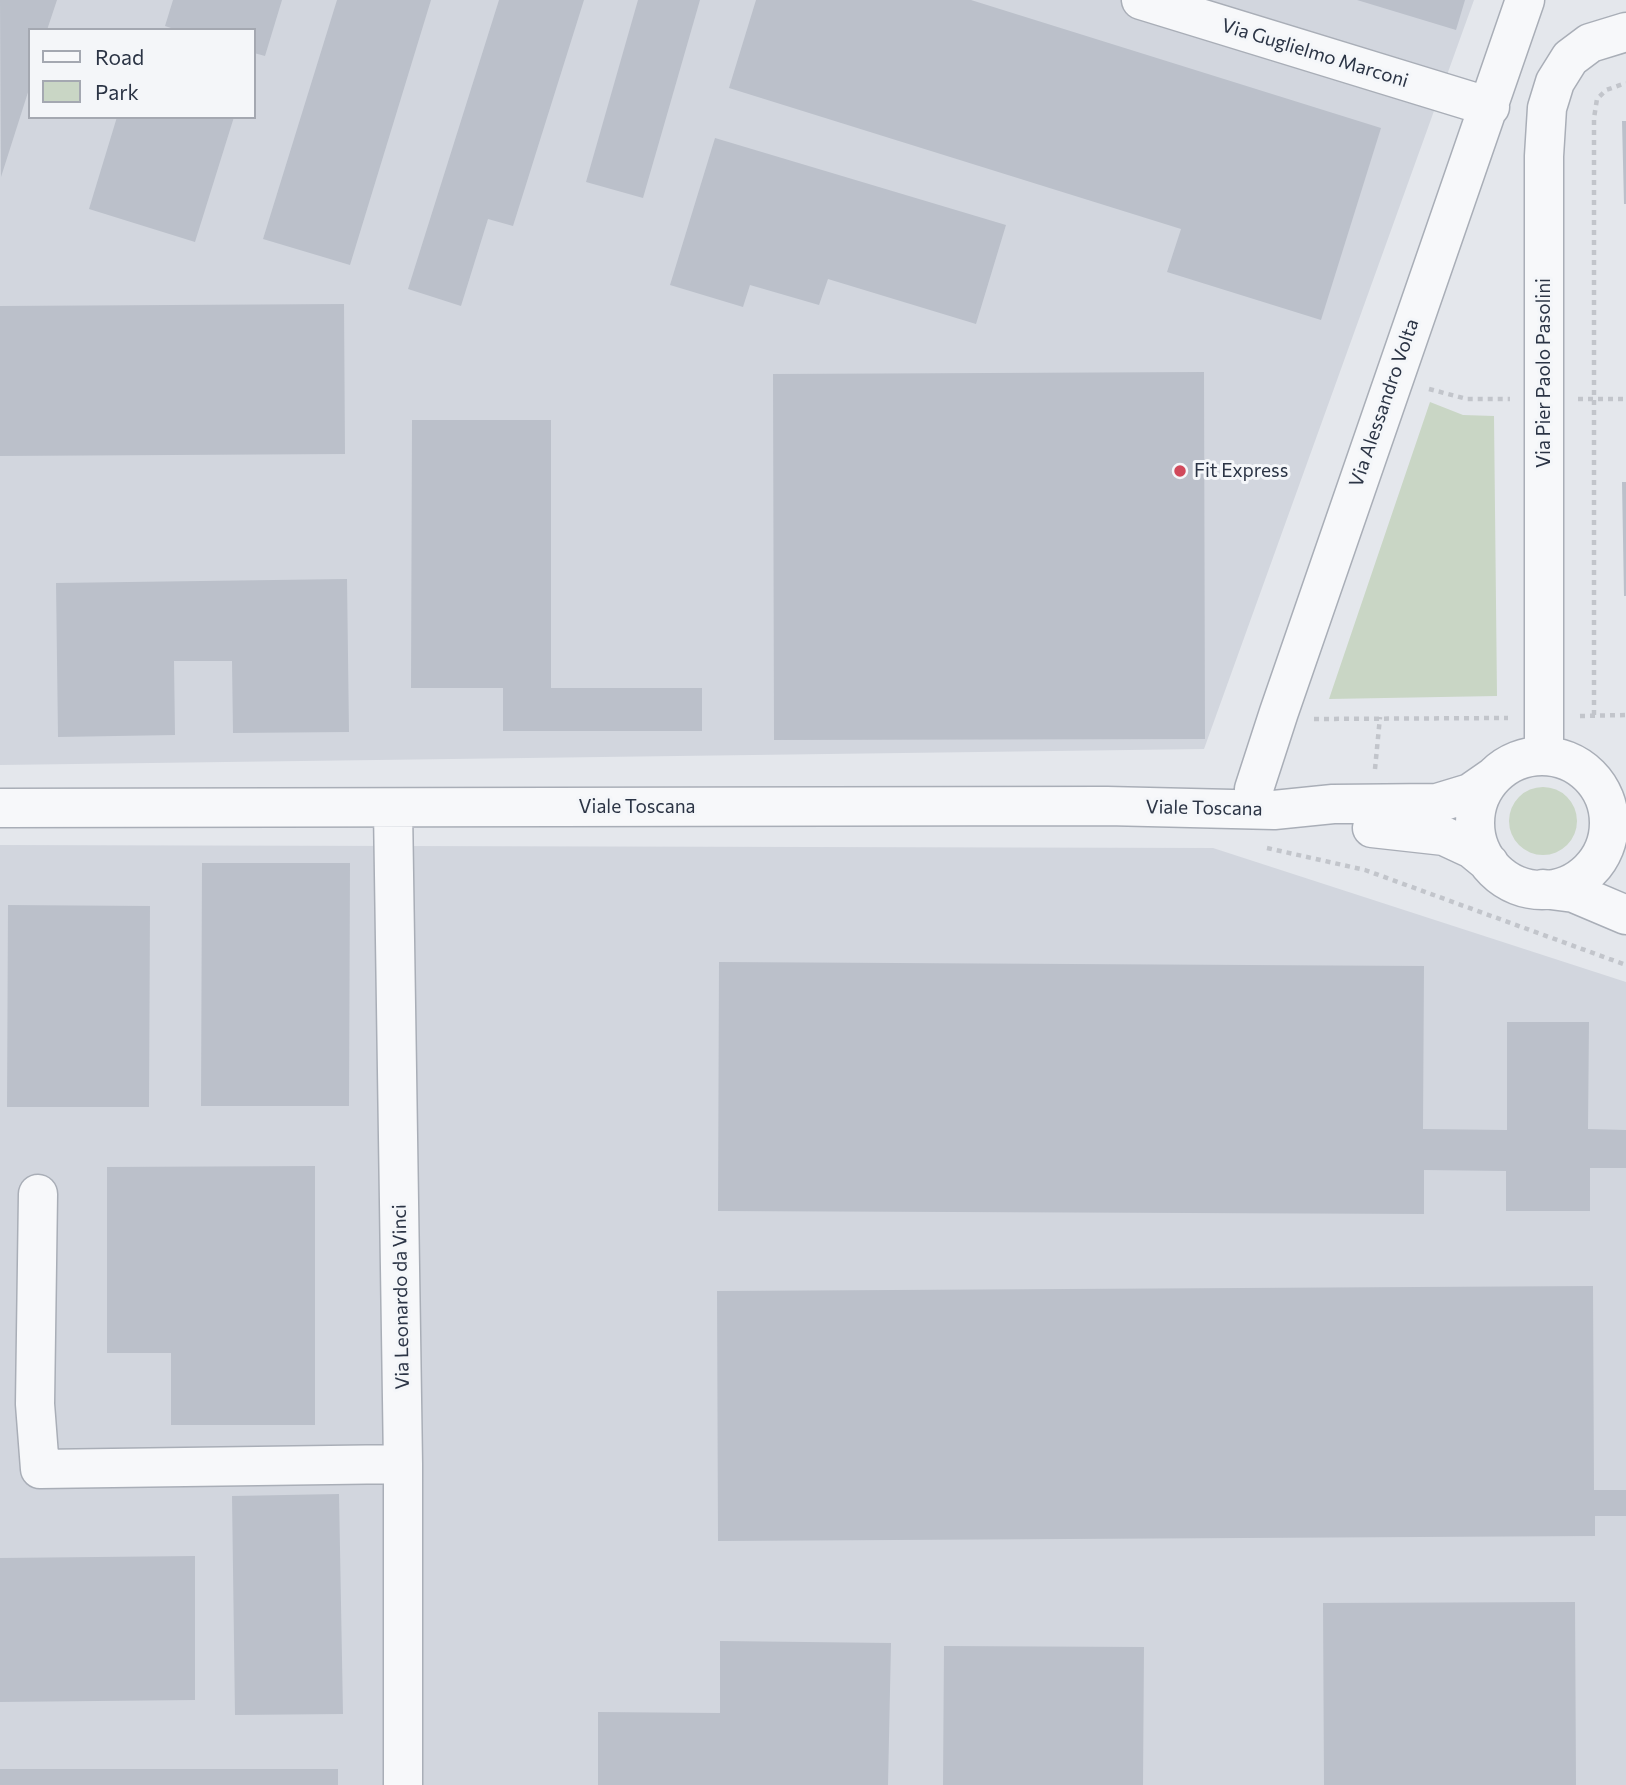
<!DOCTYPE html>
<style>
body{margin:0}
#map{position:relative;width:1626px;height:1785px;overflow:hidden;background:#e4e7ec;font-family:Commissioner,sans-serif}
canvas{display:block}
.legend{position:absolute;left:28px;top:28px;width:228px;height:91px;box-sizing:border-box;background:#f4f6f9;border:2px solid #a4a8b1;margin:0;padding:9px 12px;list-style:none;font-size:21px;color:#2b3445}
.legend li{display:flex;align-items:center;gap:14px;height:35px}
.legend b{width:35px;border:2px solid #a4a8b1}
</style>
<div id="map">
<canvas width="1626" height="1785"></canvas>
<ul class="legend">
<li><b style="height:9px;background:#f7f8fa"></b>Road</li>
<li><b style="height:19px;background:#c9d6c5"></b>Park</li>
</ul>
</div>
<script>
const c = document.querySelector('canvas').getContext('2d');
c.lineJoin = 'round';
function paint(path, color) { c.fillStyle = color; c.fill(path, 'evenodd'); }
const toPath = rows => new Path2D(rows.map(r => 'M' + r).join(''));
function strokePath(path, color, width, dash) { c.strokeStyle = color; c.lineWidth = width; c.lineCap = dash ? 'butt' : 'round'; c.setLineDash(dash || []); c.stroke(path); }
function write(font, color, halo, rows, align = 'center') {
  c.font = font + ' Commissioner,sans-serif'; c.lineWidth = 6; c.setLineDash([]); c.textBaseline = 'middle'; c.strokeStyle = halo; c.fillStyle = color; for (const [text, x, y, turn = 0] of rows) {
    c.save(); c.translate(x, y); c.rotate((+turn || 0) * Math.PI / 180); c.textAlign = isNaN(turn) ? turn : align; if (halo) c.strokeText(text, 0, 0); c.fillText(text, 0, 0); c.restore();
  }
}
const built = toPath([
 [0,0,1474,0,1204,749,0,765],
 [30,30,254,30,254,117,30,117],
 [0,845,1213,848,1626,982,1626,1785,0,1785]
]);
const green = toPath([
 [1430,402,1463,415,1494,416,1497,696,1329,699],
 '1509 821a34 34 0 1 1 68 0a34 34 0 1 1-68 0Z'
]);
const building = toPath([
 [0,0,57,0,47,30,30,30,30,86,1,177],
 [173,0,282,0,265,56,254,53,254,30,177,30,165,26],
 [337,0,431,0,350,265,263,239],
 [499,0,584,0,513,226,488,219,461,306,408,289],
 [638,0,700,0,643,198,586,182],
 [756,0,971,0,1381,128,1321,320,1167,272,1181,229,729,88],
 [1357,0,1465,0,1456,30],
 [117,117,234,117,195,242,89,209],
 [1622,121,1626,121,1626,204,1624,204],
 [715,138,1006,225,976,324,828,279,819,305,750,285,743,307,670,285],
 [344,304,345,454,0,456,0,306],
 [1204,372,1205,739,774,740,773,374],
 [412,420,551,420,551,688,702,688,702,731,503,731,503,688,411,688],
 [1622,482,1626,482,1626,596,1624,596],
 [347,579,349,732,233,733,232,661,174,661,175,735,58,737,56,583],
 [202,863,350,863,349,1106,201,1106],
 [8,905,150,906,149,1107,7,1107],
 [719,962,1424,966,1423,1129,1507,1130,1507,1022,1589,1022,1588,1129,1626,1130,1626,1168,1590,1168,1590,1211,1506,1211,1506,1171,1424,1170,1424,1214,718,1211],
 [315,1166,315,1425,171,1425,171,1353,107,1353,107,1167],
 [1593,1286,1594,1490,1626,1490,1626,1516,1595,1516,1595,1536,718,1541,717,1291],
 [339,1494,343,1714,235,1715,232,1496],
 [195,1556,195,1700,0,1702,0,1558],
 [1575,1602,1576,1785,1324,1785,1323,1603],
 [720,1641,891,1643,888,1785,598,1785,598,1712,720,1713],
 [944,1646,1144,1647,1143,1785,943,1785],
 [0,1769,338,1769,338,1785,0,1785]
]);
const path = toPath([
 [1429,389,1467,399,1510,399],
 [1578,399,1626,399],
 [1594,715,1594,118,1597,99,1606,90,1626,83],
 [1580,716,1626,715],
 [1314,719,1508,718],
 [1375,769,1380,717],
 [1267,848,1365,870,1626,965]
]);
const minor = toPath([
 [1141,0,1490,107],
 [1544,756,1544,156,1547,108,1555,82,1570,58,1590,43,1626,32],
 '1475 823a67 67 0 1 1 134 0a67 67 0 1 1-134 0Z',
 [0,808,1107,806,1274,810,1333,804,1437,803,1470,793,1493,777],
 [393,809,403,1464,403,1785],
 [1255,809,1254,789,1279,712,1525,0],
 [1372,828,1444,836,1472,849,1489,863],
 [1543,889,1574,893,1626,915],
 [38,1194,35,1404,40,1469,403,1464]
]);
const markers = [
 [1180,471,7,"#d1495b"]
];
const streetNames = [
 ["Via Guglielmo Marconi",1315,53,17],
 ["Via Pier Paolo Pasolini",1544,373,-90],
 ["Via Alessandro Volta",1384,403,-71],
 ["Viale Toscana",637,807],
 ["Viale Toscana",1204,808,1],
 ["Via Leonardo da Vinci",401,1297,-91]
];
const poiNames = [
 ["Fit Express",1194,471]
];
paint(built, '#d2d6de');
paint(green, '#c9d6c5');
paint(building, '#bbc0ca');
strokePath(minor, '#a9aeb7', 41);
strokePath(path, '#c2c5cb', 4.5, [5, 5]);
strokePath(minor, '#f7f8fa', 38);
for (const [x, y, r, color] of markers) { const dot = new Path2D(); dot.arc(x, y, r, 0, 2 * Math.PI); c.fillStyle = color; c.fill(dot); strokePath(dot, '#f4f6f9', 2.5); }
write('19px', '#2b3445', '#f4f6f9', streetNames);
write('19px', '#2b3445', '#f4f6f9', poiNames, 'left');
</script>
